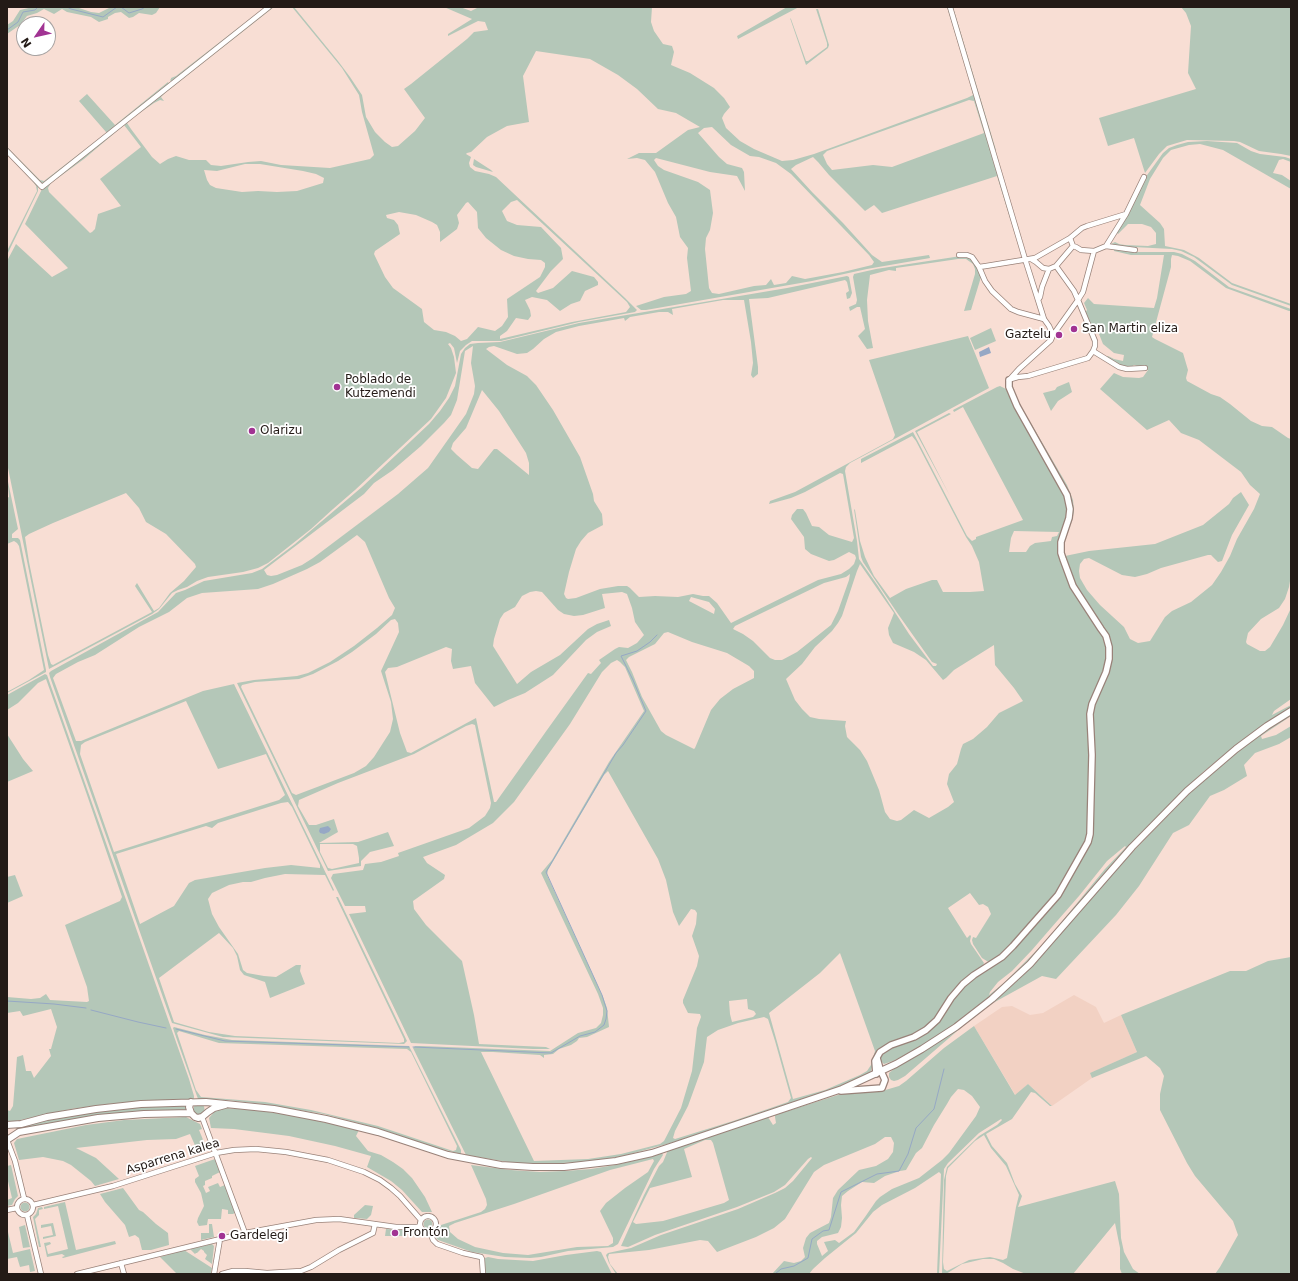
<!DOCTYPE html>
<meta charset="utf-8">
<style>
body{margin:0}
#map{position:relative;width:1298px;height:1281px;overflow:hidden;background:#f8ded4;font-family:"DejaVu Sans",sans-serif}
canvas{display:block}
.frame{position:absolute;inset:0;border:8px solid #231a16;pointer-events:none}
.north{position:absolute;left:16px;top:16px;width:40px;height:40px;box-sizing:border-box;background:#fff;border:1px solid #a7a3a2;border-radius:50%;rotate:236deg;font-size:11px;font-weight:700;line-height:16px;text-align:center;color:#231a16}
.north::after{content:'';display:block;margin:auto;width:14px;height:18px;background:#a13393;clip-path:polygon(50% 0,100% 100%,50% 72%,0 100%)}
</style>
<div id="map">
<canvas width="1298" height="1281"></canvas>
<div class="frame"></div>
<div class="north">N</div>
</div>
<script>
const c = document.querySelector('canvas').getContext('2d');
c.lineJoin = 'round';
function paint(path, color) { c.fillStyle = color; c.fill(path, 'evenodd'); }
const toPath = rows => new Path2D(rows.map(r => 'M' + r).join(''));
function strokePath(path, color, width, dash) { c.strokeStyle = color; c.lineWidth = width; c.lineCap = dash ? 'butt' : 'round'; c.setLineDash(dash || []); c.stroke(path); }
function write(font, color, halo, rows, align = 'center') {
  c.font = font + ' "DejaVu Sans",sans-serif'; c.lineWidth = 3.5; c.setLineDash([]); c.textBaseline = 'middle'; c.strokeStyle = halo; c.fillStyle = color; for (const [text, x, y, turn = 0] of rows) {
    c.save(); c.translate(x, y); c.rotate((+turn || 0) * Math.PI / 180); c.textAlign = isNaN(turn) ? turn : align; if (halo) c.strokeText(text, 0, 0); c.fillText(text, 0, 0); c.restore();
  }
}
const built = toPath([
 [1074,995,1096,1007,1104,1023,1121,1015,1137,1052,1091,1073,1092,1078,1052,1106,1028,1084,1016,1096,974,1026,1002,1007,1012,1006,1030,1015,1043,1013]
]);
const green = toPath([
 [33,7,76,7,91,12,99,13,111,7,160,7,156,13,152,15,139,13,133,17,129,18,121,12,115,13,108,17,108,19,99,22,91,17,67,12,62,9,54,14,44,9,37,13,27,16,20,25,7,34,7,25,13,21,20,10],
 [265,7,267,7,172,82,170,80,171,79,171,78,176,76],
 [271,7,274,7,165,93,161,97,164,101,160,100,154,103,128,121,127,123,131,129,152,157,160,164,168,159,176,156,189,160,206,160,211,165,221,166,248,162,261,161,281,165,330,168,370,159,374,155,362,112,359,95,342,68,292,7,294,7,338,61,350,77,362,95,366,117,375,132,385,142,392,147,398,146,415,131,425,118,404,89,411,84,467,39,474,32,488,30,485,22,478,21,448,36,448,34,472,19,444,7,460,7,471,11,479,7,652,7,651,22,654,31,663,44,672,46,674,52,671,65,690,73,714,88,724,98,730,107,724,114,722,118,726,128,740,141,754,149,782,161,793,160,814,154,967,98,973,95,970,82,947,7,949,7,1015,230,1014,231,997,176,882,213,874,205,865,211,829,175,818,162,813,157,796,165,791,169,812,192,843,223,872,255,882,262,929,255,930,258,867,269,812,281,646,310,641,310,636,306,664,297,686,294,691,291,687,258,688,248,680,237,676,217,668,203,655,172,645,160,637,158,627,159,639,153,656,153,688,130,700,127,676,113,658,109,637,89,618,75,590,59,536,51,523,76,529,122,507,126,487,137,471,152,467,153,466,154,471,157,469,163,470,167,475,171,489,174,496,177,625,298,637,310,635,312,579,322,501,341,472,341,466,345,460,351,457,363,454,348,450,343,448,344,451,348,454,357,456,373,446,398,431,419,355,490,333,509,311,529,268,563,258,568,243,572,208,577,197,581,187,587,178,590,172,593,159,609,152,614,49,669,7,463,7,261,16,244,52,277,68,268,25,224,42,189],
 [969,100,974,101,984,133,892,167,873,165,832,170,827,164,823,155,827,151],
 [124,125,141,147,100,179,121,206,98,214,95,229,92,232,90,233,49,192,48,188,51,183,84,159],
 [712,127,731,145,750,156,759,157,776,163,791,174,869,255,874,262,872,265,843,272,805,279,792,276,786,283,774,285,771,279,766,285,754,286,719,294,712,293,709,288,705,249,706,238,710,230,713,213,710,190,698,182,664,170,658,166,654,160,656,158,710,172,737,176,745,191,744,172,742,168,727,164,719,157,698,133,704,128],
 [245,164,260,164,303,171,316,174,324,178,323,183,297,191,277,192,258,191,242,192,216,188,210,185,207,180,204,170,217,171],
 [517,200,627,302,630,307,626,312,572,322,500,339,500,336,507,331,516,318,528,320,531,316,530,310,525,300,532,297,547,300,560,311,571,304,580,301,585,291,598,285,598,282,594,277,572,271,553,288,538,293,536,291,551,271,563,259,561,248,541,227,517,225,507,221,502,211,511,202],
 [468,202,477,212,478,228,486,238,501,250,514,256,528,259,541,260,545,263,545,267,540,277,507,299,508,317,502,326,495,331,478,327,467,339,461,341,455,336,446,332,434,330,424,322,422,309,393,288,385,277,374,254,375,251,400,234,398,225,394,220,387,218,386,215,399,212,416,215,432,222,437,225,440,232,440,242,457,229,459,223,457,215,466,203],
 [126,493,139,508,146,522,166,534,195,564,196,567,184,581,170,593,159,608,154,611,137,583,135,586,152,612,53,665,51,664,48,655,29,562,25,537,29,534,53,523],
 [787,7,799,7,738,39,737,36],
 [951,7,953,7,996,150,994,150],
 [1181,7,1291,7,1291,156,1281,154,1259,151,1240,142,1234,141,1187,140,1167,146,1159,154,1145,173,1134,138,1108,146,1099,118,1196,89,1188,73,1191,26,1186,13],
 [816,9,818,9,829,45,828,48,806,65,790,18,791,19,806,61,808,61,827,47,827,43],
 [168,82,169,84,43,184,41,184,7,149,7,147,40,180,44,181,106,133,106,132,79,101,87,94,115,125],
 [1207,141,1237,143,1251,151,1260,154,1285,157,1291,159,1291,162,1283,159,1279,160,1273,173,1282,175,1291,181,1291,189,1223,150,1200,144,1189,145,1171,150,1163,158,1150,179,1140,205,1160,223,1164,229,1165,246,1184,250,1199,258,1232,283,1291,304,1291,306,1232,285,1194,257,1181,251,1172,249,1114,246,1111,244,1115,242,1119,244,1125,245,1148,246,1156,244,1156,233,1151,227,1142,224,1128,224,1118,234,1116,232,1145,178,1163,153,1169,148,1177,145,1188,142],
 [7,154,37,184,38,187,38,191,7,255,7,251,37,191,36,186,34,183],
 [474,159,491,170,493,172,476,167,473,165],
 [1114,249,1134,252,1174,252,1182,254,1195,261,1229,287,1291,309,1291,311,1289,311,1226,288,1190,261,1178,256,1172,255,1171,259,1171,267,1152,337,1155,339,1183,353,1188,370,1186,378,1187,381,1211,394,1220,397,1230,404,1251,421,1262,426,1272,427,1288,438,1291,439,1291,575,1289,587,1285,599,1279,608,1261,619,1248,633,1246,642,1247,644,1260,651,1265,651,1270,647,1283,625,1291,608,1291,699,1274,711,1272,715,1291,705,1291,708,1250,734,1203,772,1180,794,1140,834,1023,967,986,1000,969,1015,921,1047,893,1061,884,1064,879,1059,881,1054,885,1050,934,1027,958,992,975,975,996,964,1057,899,1090,842,1091,713,1110,646,1076,588,1064,557,1062,544,1072,507,1027,421,1029,420,1067,485,1073,500,1074,511,1072,521,1064,539,1063,549,1065,556,1089,551,1155,544,1203,525,1229,504,1233,498,1241,492,1249,505,1232,535,1222,561,1218,562,1211,555,1208,555,1161,568,1147,574,1135,577,1122,575,1089,558,1084,559,1080,564,1079,571,1080,578,1087,590,1100,605,1124,627,1130,639,1138,643,1150,641,1165,617,1172,611,1191,602,1212,585,1221,572,1230,556,1237,539,1254,509,1260,494,1250,485,1241,472,1199,440,1181,433,1169,420,1147,430,1100,389,1114,373,1123,377,1139,378,1143,377,1148,370,1134,365,1130,368,1122,369,1105,358,1108,356,1114,359,1123,361,1124,355,1114,353,1103,344,1097,329,1092,331,1085,313,1087,310,1084,303,1088,298,1094,304,1154,308,1157,298,1164,255,1131,255,1114,251],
 [1125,846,1126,847,1105,869,1045,942,1005,982,989,995,990,992,998,982,1012,971,1032,950,1051,928,1079,896,1107,861],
 [961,256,968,256,973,260,981,277,971,310,964,311,975,274,975,269,973,264,966,259,958,259,917,265,896,268,896,271,889,270,870,275,867,300,868,321,873,348,867,349,858,336,865,329,860,307,857,307,850,311,849,307,856,304,857,300,853,277,854,274,876,269],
 [847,276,849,277,852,293,850,298,847,299,846,293,849,291,847,282,845,280,768,298,749,299,758,367,758,374,753,378,751,375,753,363,751,342,744,300,723,300,672,309,673,315,668,312,659,312,630,317,625,321,624,318,579,326,556,332,544,339,533,349,527,353,517,354,494,346,489,347,486,349,507,365,527,376,536,385,553,410,580,457,593,494,594,501,602,514,603,525,588,533,581,541,576,549,569,572,564,594,566,598,568,599,576,598,600,589,618,586,627,586,630,588,639,597,655,596,678,597,693,594,703,596,709,596,717,603,731,623,818,580,841,574,849,569,854,564,856,558,855,555,849,552,834,560,829,561,811,554,805,549,804,537,791,519,792,515,797,509,803,509,806,513,812,526,819,527,829,535,852,542,854,538,843,474,840,473,805,492,791,498,769,504,770,501,795,492,893,439,895,435,869,360,968,336,989,388,850,463,846,467,845,471,857,541,859,559,878,586,909,634,933,666,936,666,937,664,932,662,898,614,863,562,861,557,854,509,855,510,860,541,865,557,874,576,890,598,906,589,932,580,937,580,943,592,970,592,984,591,979,562,972,546,966,537,916,441,912,436,861,463,861,459,913,432,967,536,972,541,976,539,976,537,1023,520,963,407,954,412,953,410,997,387,1000,386,1006,389,1067,500,1069,509,1059,543,1070,585,1079,600,1098,626,1107,646,1107,656,1105,668,1090,704,1089,828,1086,843,1054,897,1003,954,990,963,982,958,973,944,972,940,973,937,976,938,991,914,988,907,983,904,979,905,970,893,948,908,967,938,970,935,971,936,970,941,971,944,984,963,983,965,964,980,929,1026,875,1056,871,1071,868,1074,825,1093,678,1141,623,1156,586,1162,537,1164,514,1163,466,1155,413,1048,415,1046,421,1046,550,1051,578,1033,596,1028,601,1023,603,1015,603,1008,598,994,541,873,552,860,609,762,644,711,625,667,620,662,617,660,611,663,602,672,570,724,514,802,493,823,456,845,423,857,427,863,445,875,444,879,413,901,414,909,426,925,462,961,474,1015,479,1044,546,1047,550,1049,533,1049,411,1043,349,914,366,912,365,906,345,906,331,878,333,874,363,870,365,864,381,862,399,856,398,853,469,828,485,816,490,808,491,803,475,725,472,724,466,726,414,754,338,783,299,800,298,806,309,825,316,825,334,819,338,832,319,843,358,842,388,832,394,846,370,852,361,861,361,866,328,871,237,683,254,680,297,676,308,673,330,662,354,646,377,628,392,615,395,608,389,598,365,542,357,535,320,562,307,569,273,584,258,589,202,593,187,598,169,612,139,627,95,655,78,662,56,674,53,678,76,741,81,741,203,691,234,684,334,890,333,891,325,875,285,874,265,878,251,882,243,882,229,885,212,893,208,899,212,914,219,927,238,954,243,970,247,973,264,976,276,977,296,965,301,965,300,971,305,984,270,998,265,982,244,975,240,970,237,956,233,948,219,933,159,978,174,1022,209,1032,235,1036,399,1043,404,1042,404,1039,336,897,338,897,407,1041,404,1044,223,1037,172,1023,50,677,49,673,51,671,158,612,176,593,185,590,204,581,252,573,262,569,295,544,362,487,429,424,440,411,449,398,455,386,461,354,465,348,470,344,478,343,500,342,579,323,787,288],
 [473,346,471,363,475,386,474,394,466,414,428,468,398,494,313,558,302,565,277,575,271,576,267,575,264,570,364,494,374,483,393,470,421,446,444,423,451,415,457,400,465,351],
 [482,390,499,411,526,453,529,463,529,475,497,449,494,449,478,469,472,468,457,455,451,449,453,443,466,428],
 [1014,531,1059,532,1057,536,1052,537,1051,541,1035,543,1030,546,1026,552,1009,552,1011,538],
 [860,564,894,613,888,628,889,635,893,643,914,652,926,660,943,680,946,678,954,670,994,645,995,665,1014,688,1023,701,999,713,987,727,973,739,963,744,961,749,957,764,949,774,947,784,954,802,948,807,929,818,914,810,901,820,897,821,890,819,885,812,879,790,867,761,860,750,847,737,845,726,846,721,819,719,810,717,802,709,795,700,786,679,802,664,815,647,832,631,838,623,842,616,857,571],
 [850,574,849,580,838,611,831,625,797,652,782,660,775,660,770,658,753,641,743,634,733,629,735,626,824,583,846,577],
 [536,591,542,592,558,610,564,614,574,616,583,615,605,608,602,594,622,592,627,594,632,608,635,622,644,635,637,643,628,648,619,647,615,649,599,660,601,663,591,674,588,673,547,730,523,764,496,802,494,802,476,718,411,753,407,752,400,733,385,672,388,668,397,667,446,647,452,649,451,661,453,669,471,666,475,683,494,707,508,700,525,693,553,675,586,640,597,632,611,626,609,620,597,624,588,629,560,655,531,672,517,684,498,654,493,646,494,639,500,619,504,613,515,607,522,596,530,592],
 [691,597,709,602,715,609,714,614,689,601],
 [395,619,398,623,399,632,381,671,391,702,393,719,390,732,374,757,366,766,354,773,296,795,292,793,241,687,242,685,255,682,299,679,313,674,338,661,352,652,376,634,391,620],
 [668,632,692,642,727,653,749,666,754,671,754,678,733,689,720,699,711,710,695,748,694,749,666,735,661,731,642,697,632,672,626,660,629,657,655,644,664,633],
 [186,701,218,769,266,754,285,795,279,800,114,852,80,754,81,745,85,742],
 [608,771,658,859,666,880,673,912,679,926,691,909,695,910,697,913,696,924,692,936,699,956,697,966,683,1000,683,1003,688,1013,700,1014,701,1017,697,1028,692,1071,681,1108,664,1141,660,1144,621,1154,588,1159,534,1161,481,1052,493,1052,540,1055,544,1058,544,1055,553,1054,559,1049,571,1045,577,1041,579,1038,587,1037,609,1027,607,1008,603,997,547,875,548,870,604,775],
 [288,802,292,807,320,865,320,868,291,865,265,868,195,880,189,883,174,906,140,924,116,854,206,826,212,828,218,823,281,803],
 [320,844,353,844,357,846,359,858,359,863,332,869,328,868,320,852],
 [840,953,875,1051,871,1065,867,1071,860,1075,825,1090,793,1099,769,1013,820,973],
 [747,999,748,1009,754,1011,756,1014,753,1017,732,1022,730,1014,729,1001],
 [764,1017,768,1019,775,1041,791,1098,788,1102,733,1121,675,1139,673,1138,675,1131,688,1106,704,1062,707,1037,718,1030,738,1023],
 [991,328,996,341,975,350,970,338],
 [1069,382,1072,392,1058,401,1051,411,1043,393,1055,390,1057,387],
 [949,413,951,414,917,432,950,496,915,431],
 [7,477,18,529,12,534,12,538,18,538,20,540,46,670,46,672,7,693,7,692,29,680,44,670,19,546,17,543,14,541,7,544,7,498,9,497],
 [45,674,47,675,189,1079,194,1096,194,1099,139,1101,108,1104,71,1109,7,1123,7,1118,8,1116,7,1116,7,1110,10,1111,13,1106,17,1057,23,1055,26,1071,31,1071,34,1078,51,1056,49,1049,51,1049,57,1027,51,1009,23,1016,20,1011,7,1013,7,997,31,999,40,998,46,994,50,1000,87,1002,89,1001,87,987,65,925,120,901,122,897,87,795,46,679,38,683,18,703,7,710,7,695],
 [1291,714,1291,716,1261,736,1262,739,1276,735,1291,726,1291,737,1279,744,1255,753,1244,765,1247,776,1224,790,1210,796,1189,825,1173,833,1139,886,1116,915,1056,979,1042,976,993,1003,1041,956,1117,868,1189,794,1242,747,1270,727],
 [7,734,23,759,33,771,7,782],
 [15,875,23,896,7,903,7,877],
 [1291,957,1291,1274,1215,1274,1220,1267,1238,1235,1233,1221,1195,1176,1187,1163,1160,1110,1160,1094,1164,1076,1160,1068,1146,1056,1092,1078,1090,1073,1137,1052,1121,1015,1230,971,1246,971,1268,961],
 [963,1026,905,1076,898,1080,894,1081,891,1080,889,1077,889,1073,894,1069],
 [974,1026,1015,1095,1028,1084,1052,1106,1050,1106,1035,1093,1031,1092,1012,1119,986,1134,992,1146,1007,1163,1015,1184,1022,1196,1018,1207,1115,1181,1119,1194,1121,1238,1124,1252,1133,1269,1140,1274,1122,1274,1120,1269,1120,1248,1115,1223,1073,1274,1026,1274,1013,1269,1003,1263,994,1259,983,1259,962,1264,946,1274,942,1274,944,1180,947,1167,979,1136,997,1125,1002,1120,1001,1119,979,1133,948,1163,944,1169,939,1274,937,1274,941,1174,939,1172,915,1188,882,1205,873,1212,856,1233,825,1258,813,1269,809,1274,772,1274,784,1261,794,1263,801,1261,805,1257,803,1248,806,1238,810,1233,829,1223,831,1217,833,1198,838,1190,859,1170,876,1166,888,1159,893,1152,894,1143,891,1137,885,1137,875,1144,824,1165,814,1172,785,1219,774,1228,756,1237,717,1252,708,1241,700,1240,649,1250,609,1254,608,1257,610,1264,618,1274,616,1274,609,1263,606,1255,608,1253,631,1248,661,1235,738,1209,775,1193,785,1188,793,1181,812,1158,811,1157,808,1159,785,1185,774,1192,737,1207,655,1235,628,1247,621,1246,644,1195,659,1166,663,1162,668,1150,768,1117,773,1125,776,1123,775,1117,775,1115,841,1094,851,1092,882,1091,899,1086,906,1081,944,1048],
 [958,1089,964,1090,972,1096,980,1107,976,1116,949,1153,942,1160,919,1178,892,1189,880,1197,876,1201,865,1217,854,1232,839,1243,835,1240,824,1242,828,1251,822,1256,817,1244,817,1241,822,1237,838,1233,841,1227,842,1218,841,1205,842,1196,848,1191,862,1182,874,1183,885,1176,900,1171,906,1170,916,1153,922,1148,934,1125,947,1104,951,1097],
 [984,1135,991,1148,1006,1166,1019,1195,1016,1207,1007,1258,1003,1260,990,1257,969,1260,947,1271,944,1269,943,1262,946,1176,948,1168,975,1141],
 [705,1140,711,1140,713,1143,729,1200,724,1203,663,1221,636,1224,633,1222,650,1188,692,1177,684,1149],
 [174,1027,205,1035,232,1040,409,1046,461,1150,461,1154,430,1146,377,1128,324,1114,262,1104,227,1100,198,1099,177,1040,173,1028],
 [179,1031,219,1043,407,1049,411,1052,457,1146,456,1150,453,1151,378,1126,311,1110,265,1102,201,1097,196,1090,177,1033],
 '193.5 1109a5.5 5.5 0 1 1 11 0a5.5 5.5 0 1 1-11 0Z',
 [186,1105,186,1110,158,1111,17,1132,16,1126,91,1112,133,1107],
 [223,1108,255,1110,289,1115,337,1125,359,1130,356,1136,368,1151,381,1155,393,1162,403,1169,412,1178,425,1197,432,1212,422,1212,402,1190,391,1181,367,1167,371,1156,335,1146,289,1136,234,1129,211,1128,209,1118,215,1111],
 [186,1117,200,1124,202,1129,199,1130,206,1147,197,1150,190,1134,176,1139,147,1140,76,1148,96,1158,119,1179,95,1186,91,1181,71,1165,63,1161,43,1157,19,1160,14,1143,17,1139,86,1125,124,1120],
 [662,1153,663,1155,654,1169,618,1244,613,1247,568,1251,541,1257,530,1258,505,1257,472,1252,438,1240,436,1238,435,1236,439,1231,441,1225,481,1212,485,1209,487,1205,486,1199,471,1165,511,1170,540,1172,565,1171,591,1169,615,1165,646,1158],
 [653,1159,654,1161,648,1172,625,1188,606,1203,600,1211,613,1238,613,1243,608,1246,577,1247,528,1255,503,1253,475,1247,458,1239,450,1232,449,1226,455,1223,514,1204,610,1170],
 [215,1159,220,1172,212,1176,212,1178,205,1181,205,1185,203,1186,206,1193,210,1191,208,1187,218,1183,220,1187,225,1185,236,1212,233,1214,228,1214,228,1210,222,1209,221,1219,208,1219,207,1225,199,1226,197,1222,198,1218,204,1206,201,1193,195,1182,195,1179,199,1176,195,1166],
 [11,1165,18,1196,15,1199,12,1205,7,1206,7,1200,12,1198,7,1177,7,1166],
 [123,1188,139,1210,143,1212,156,1224,168,1233,169,1245,151,1250,142,1250,139,1238,135,1235,129,1237,125,1225,105,1202,100,1194],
 [65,1202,76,1250,115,1241,116,1244,63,1258,62,1257,65,1256,62,1254,47,1257,44,1243,50,1242,51,1244,46,1246,48,1254,68,1249,58,1206,44,1209,44,1207],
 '20.5 1207a4.5 4.5 0 1 1 9 0a4.5 4.5 0 1 1-9 0Z',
 [365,1205,373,1206,371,1215,367,1219,354,1218,354,1215],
 [42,1207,43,1209,39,1210,39,1215,35,1219,41,1247,39,1247,33,1217,36,1214,38,1208],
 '423.5 1224a4.5 4.5 0 1 1 9 0a4.5 4.5 0 1 1-9 0Z',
 [53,1223,56,1236,43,1239,43,1237,53,1235,51,1226,41,1228,41,1225],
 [209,1224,212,1224,214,1237,201,1240,201,1233,209,1233],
 [25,1225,30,1247,23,1248,19,1227],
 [386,1229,404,1230,404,1236,385,1236],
 [7,1232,8,1232,13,1253,30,1249,35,1271,30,1272,29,1265,20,1267,17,1257,7,1259],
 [212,1244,214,1246,212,1264,205,1259,207,1255,204,1252,204,1251,201,1249,197,1253,196,1253,195,1254,190,1249],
 [184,1250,212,1268,211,1274,177,1274,160,1257],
 [597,1251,601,1252,612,1274,485,1274,485,1258,488,1257,498,1259,533,1261,566,1255]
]);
const water = toPath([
 [989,347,991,353,980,357,979,352],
 [328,826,331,829,329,832,324,834,320,833,319,831,320,828]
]);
const stream = toPath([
 [67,7,71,9,103,17,117,7],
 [121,7,129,13,142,9,145,7],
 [7,30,18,22,23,12,35,10,38,7],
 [7,1001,54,1004,86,1008],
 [91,1010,138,1022,166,1028],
 [176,1029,225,1041,409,1047],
 [413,1047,551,1053,580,1036,595,1032,604,1025,606,1019,607,1011,602,995,546,872,569,833,616,753,623,745,646,711,633,680,621,656,637,651,650,642,657,635],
 [775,1274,781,1269,794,1266,808,1258,812,1239,823,1231,829,1230,841,1192,877,1174,899,1171,908,1154,916,1128,934,1109,944,1069]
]);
const minor = toPath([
 [950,7,1025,259,1044,319,1049,326,1053,335],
 [7,151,42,187,269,7],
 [1070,238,1082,228,1087,226,1126,214],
 [1106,246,1135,250],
 [959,255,967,255,972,257,979,267,986,266,1035,258,1070,238,1073,246,1076,247,1081,250,1094,251,1106,246,1126,214,1144,177],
 [1031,259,1036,262,1043,268,1049,269],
 [979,267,985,281,992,291,1011,309,1018,312,1044,319],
 [1038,300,1040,297,1042,287,1049,269,1056,266,1073,246],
 [1093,351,1095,346,1095,341,1078,300,1083,292,1094,251],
 [1011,379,1018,377,1028,376,1088,358,1093,351,1119,367,1127,369,1145,368],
 [1009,380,1019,369,1051,340,1053,335,1078,300,1074,291,1056,266],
 [202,1117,245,1233],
 [7,1140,15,1161,24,1198],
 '17 1207a8 8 0 1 1 16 0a8 8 0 1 1-16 0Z',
 [33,1205,113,1186,216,1153,234,1150,256,1149,286,1152,328,1160,364,1172,380,1180,391,1188,400,1196,421,1220],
 [7,1210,17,1208],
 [27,1215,41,1274],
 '420 1224a8 8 0 1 1 16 0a8 8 0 1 1-16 0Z',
 [430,1232,433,1240,437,1244,463,1253,481,1257,482,1259,483,1274],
 [121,1263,124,1274],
 [77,1274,245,1233,316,1220,339,1219,396,1227,417,1227,420,1226],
 [214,1274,220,1239],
 [222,1274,233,1271,245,1271,267,1273,301,1271,311,1267,339,1250,373,1233,375,1224]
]);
const tertiary = toPath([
 [876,1074,875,1061,880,1052,891,1045,914,1037,926,1030,937,1020,951,998,963,984,974,975,1002,957,1013,946,1058,895,1088,842,1090,834,1092,755,1090,714,1092,704,1106,672,1109,659,1109,647,1106,636,1101,629,1073,586,1063,559,1061,553,1061,542,1069,518,1070,509,1067,495,1017,406,1009,387,1009,380],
 [841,1091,882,1088,885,1080,880,1069,877,1058]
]);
const secondary = toPath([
 [191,1102,189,1107,191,1113,195,1117,198,1118,202,1117,208,1112,214,1108,225,1105],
 [7,1125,21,1124,47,1117,96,1109,141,1104,206,1102,274,1109,326,1119,378,1132,448,1155,501,1165,533,1167,564,1167,616,1161,652,1153,842,1089,896,1064,922,1049,956,1027,992,999,1030,964,1132,847,1187,791,1236,749,1267,726,1291,711],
 [7,1140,19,1132,98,1118,144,1114,191,1113]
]);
const markers = [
 [1074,329,4,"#a13393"],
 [1059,335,4,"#a13393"],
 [337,387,4,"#a13393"],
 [252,431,4,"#a13393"],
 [395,1233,4,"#a13393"],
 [222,1236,4,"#a13393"]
];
const poiNames = [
 ["San Martin eliza",1082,329],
 ["Gaztelu",1051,335,"right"],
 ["Poblado de",345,380],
 ["Kutzemendi",345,394],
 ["Olarizu",260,431],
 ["Frontón",403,1233],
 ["Gardelegi",230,1236]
];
const streetNames = [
 ["Asparrena kalea",173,1157,-17]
];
paint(built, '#f2d1c3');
paint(green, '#b4c7b8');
paint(water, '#96a8c5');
strokePath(stream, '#96a8c5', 1);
strokePath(minor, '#998279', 6);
strokePath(tertiary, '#998279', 8);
strokePath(secondary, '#998279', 8);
strokePath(minor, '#fff', 4.5);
strokePath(tertiary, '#fff', 5.5);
strokePath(secondary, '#fff', 6);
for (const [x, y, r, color] of markers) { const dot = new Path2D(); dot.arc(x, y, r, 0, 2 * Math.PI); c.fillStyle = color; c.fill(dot); strokePath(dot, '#fff', 1.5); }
write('12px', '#231a16', '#fff', poiNames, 'left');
write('12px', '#231a16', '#fff', streetNames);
</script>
